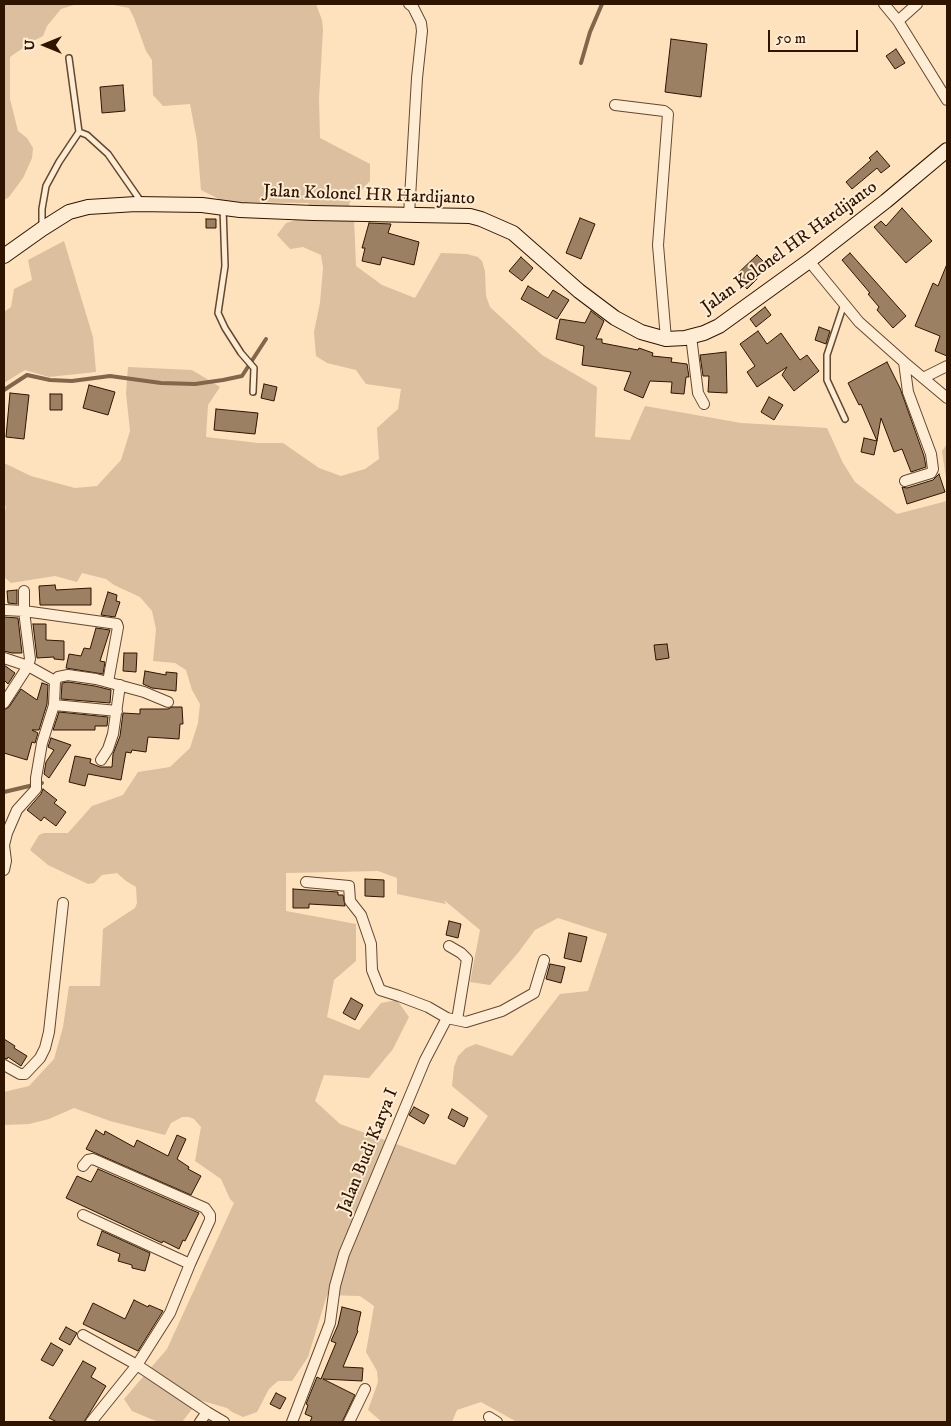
<!DOCTYPE html>
<style>
body{margin:0}
#map{position:relative;width:951px;height:1426px;overflow:hidden;background:#fee2be;font-family:"IM FELL DW Pica",serif}
canvas{display:block}
.frame{position:absolute;inset:0;border:5px solid #2f1500;pointer-events:none}
.north{position:absolute;left:20px;top:20px;width:50px;height:50px;-webkit-text-stroke:4px #feecd5;paint-order:stroke;rotate:270deg;font-size:14px;font-weight:700;line-height:20px;text-align:center;color:#2f1500}
.north::after{content:'';display:block;margin:auto;width:18px;height:22px;background:#2f1500;clip-path:polygon(50% 0,100% 100%,50% 72%,0 100%)}
.scale{position:absolute;left:768px;top:30px;width:90px;height:22px;box-sizing:border-box;border:2px solid #2f1500;border-top:0;padding-left:6px;font-size:15px;line-height:18px;white-space:nowrap;color:#2f1500;-webkit-text-stroke:4px #feecd5;paint-order:stroke}
</style>
<div id="map">
<canvas width="951" height="1426"></canvas>
<div class="frame"></div>
<div class="north">U</div>
<div class="scale">50 m</div>
</div>
<script>
const c = document.querySelector('canvas').getContext('2d');
c.lineJoin = 'round';
function paint(path, color) { c.fillStyle = color; c.fill(path, 'evenodd'); }
const toPath = rows => new Path2D(rows.map(r => 'M' + r).join(''));
function strokePath(path, color, width, dash) { c.strokeStyle = color; c.lineWidth = width; c.lineCap = dash ? 'butt' : 'round'; c.setLineDash(dash || []); c.stroke(path); }
function write(font, color, halo, rows, align = 'center') {
  c.font = font + ' "IM FELL DW Pica",serif'; c.lineWidth = 4; c.setLineDash([]); c.textBaseline = 'middle'; c.strokeStyle = halo; c.fillStyle = color; for (const [text, x, y, turn = 0] of rows) {
    c.save(); c.translate(x, y); c.rotate((+turn || 0) * Math.PI / 180); c.textAlign = isNaN(turn) ? turn : align; if (halo) c.strokeText(text, 0, 0); c.fillText(text, 0, 0); c.restore();
  }
}
const green = toPath([
 [4,4,77,4,61,9,47,26,43,36,33,41,10,57,10,99,18,131,27,138,33,148,32,158,23,178,9,197,4,200],
 [109,4,316,4,322,20,323,30,319,99,320,138,370,164,370,181,349,203,354,218,356,266,382,285,415,298,441,253,467,254,478,257,482,261,485,271,486,296,490,307,542,355,597,387,595,437,630,440,645,406,741,423,827,428,843,463,855,482,897,514,947,501,947,1422,517,1422,481,1402,457,1410,452,1422,382,1422,368,1410,378,1382,377,1371,366,1352,374,1306,360,1296,327,1295,308,1357,292,1381,278,1381,269,1389,257,1412,243,1417,232,1412,227,1408,199,1400,182,1422,158,1422,132,1411,124,1399,167,1349,234,1203,230,1199,221,1179,195,1161,201,1127,194,1119,189,1117,182,1117,171,1123,165,1135,110,1121,74,1108,49,1119,29,1124,4,1125,4,1092,29,1086,54,1059,63,1027,69,986,100,986,103,929,135,908,137,903,136,887,126,881,117,873,102,875,94,883,88,884,48,865,30,850,39,835,44,833,68,833,92,806,123,795,138,772,170,767,190,748,198,723,200,704,192,690,186,670,175,663,153,661,156,629,152,611,140,597,114,585,106,579,82,573,77,582,55,576,11,583,4,577,4,517,6,506,4,505,4,463,31,476,75,488,97,486,121,460,130,431,126,393,128,367,192,370,220,387,208,405,206,437,258,443,283,443,319,468,341,476,365,469,379,459,377,428,398,409,401,389,366,384,356,370,327,363,316,356,314,332,320,303,323,268,321,255,303,247,290,249,277,235,286,223,303,218,309,203,225,202,201,190,197,141,190,104,163,106,153,95,152,60,146,51,134,18,129,8],
 [378,871,397,878,397,894,446,904,444,900,480,930,470,982,490,985,518,953,535,930,558,918,607,934,588,991,560,994,512,1056,476,1044,466,1048,458,1056,454,1067,452,1086,488,1116,455,1165,340,1124,315,1101,324,1075,369,1078,393,1049,409,1017,397,1000,381,1003,359,1030,327,1017,334,980,356,961,356,924,286,911,286,873],
 [64,241,93,337,96,372,49,377,25,370,4,383,4,312,11,307,14,289,32,280,28,260],
 [947,444,947,485,942,451]
]);
const stream = toPath([
 [581,63,590,32,602,4],
 [4,390,27,375,50,380,72,381,110,376,161,383,195,384,223,380,242,376,266,339],
 [4,792,42,783]
]);
const building = toPath([
 [671,39,707,44,701,97,665,92,671,39],
 [896,49,905,63,895,69,886,56,896,49],
 [123,85,125,111,102,113,100,87,123,85],
 [877,151,890,166,881,173,877,168,852,189,846,182,871,160,869,158,877,151],
 [902,208,932,241,906,263,874,227,881,221,886,226,902,208],
 [580,218,595,224,581,259,566,253,580,218],
 [206,219,216,219,216,228,206,228,206,219],
 [369,223,391,224,388,233,419,242,414,265,382,257,380,265,362,261,365,248,362,248,369,223],
 [850,253,906,316,893,328,877,310,879,307,868,294,870,293,842,260,850,253],
 [757,255,769,267,747,289,735,276,757,255],
 [521,257,533,268,522,281,509,271,521,257],
 [947,264,947,356,935,351,940,336,915,326,933,283,938,286,947,264],
 [528,286,548,298,553,290,569,300,557,319,521,299,528,286],
 [765,307,771,315,756,327,750,319,765,307],
 [591,311,604,321,596,339,602,339,602,343,638,350,639,348,653,353,652,356,672,358,671,362,687,364,689,377,686,377,684,394,671,393,672,382,650,381,643,398,624,390,631,372,582,365,584,346,556,339,560,319,585,323,591,311],
 [819,327,830,331,826,344,815,340,819,327],
 [758,331,767,344,781,333,800,360,807,355,819,371,794,391,782,375,787,367,757,387,747,372,755,366,740,344,758,331],
 [726,352,727,393,708,392,709,376,703,376,700,355,726,352],
 [887,362,900,388,924,456,926,467,911,472,902,449,894,452,881,418,877,441,861,404,859,405,848,383,887,362],
 [264,384,277,387,274,401,261,398,264,384],
 [89,385,115,392,108,415,83,408,89,385],
 [10,393,29,395,24,439,6,437,10,393],
 [50,394,62,394,62,410,50,410,50,394],
 [769,397,783,405,774,420,761,412,769,397],
 [216,409,258,413,255,434,214,430,216,409],
 [864,438,877,441,874,455,861,452,864,438],
 [939,474,945,492,907,504,902,487,907,488,933,480,939,474],
 [55,585,56,590,91,588,91,605,40,605,39,586,55,585],
 [17,590,17,604,8,603,7,591,17,590],
 [108,592,117,595,116,601,120,602,115,617,101,615,108,592],
 [4,617,18,618,22,653,12,653,4,651,4,617],
 [33,624,46,624,46,640,64,641,64,660,54,659,54,657,37,658,33,624],
 [96,628,110,630,100,661,105,662,103,674,66,668,69,654,81,656,84,648,90,649,96,628],
 [667,644,669,658,656,660,654,645,667,644],
 [124,653,137,653,136,672,123,671,124,653],
 [4,665,15,673,8,684,4,680,4,665],
 [145,671,166,675,166,672,177,673,176,691,152,688,143,684,145,671],
 [68,682,95,686,111,690,110,703,61,699,62,683,68,682],
 [42,683,48,685,47,704,39,730,32,730,38,733,35,743,32,742,27,760,4,753,4,710,9,707,21,689,37,700,42,683],
 [172,707,182,707,183,724,180,724,179,739,148,737,146,752,132,750,131,753,126,752,121,780,88,774,85,786,69,782,75,756,91,759,90,763,100,767,112,767,113,754,120,736,123,713,140,714,140,709,168,709,172,707],
 [59,712,108,717,107,726,95,726,95,730,53,730,59,712],
 [51,738,71,745,49,778,44,774,46,762,54,750,48,747,51,738],
 [43,789,57,800,54,803,66,812,56,826,44,817,41,821,27,810,41,794,43,789],
 [365,879,384,880,384,897,365,896,365,879],
 [293,889,338,892,338,895,343,895,345,906,309,904,309,908,293,908,293,889],
 [449,921,461,924,458,938,446,935,449,921],
 [569,933,587,937,581,962,564,958,569,933],
 [550,964,565,967,561,983,546,979,550,964],
 [351,998,363,1005,355,1020,343,1013,351,998],
 [4,1039,15,1046,14,1048,27,1056,21,1066,8,1057,7,1059,4,1058,4,1039],
 [414,1107,429,1115,424,1124,409,1115,414,1107],
 [452,1109,468,1118,464,1127,448,1118,452,1109],
 [96,1130,104,1135,105,1131,134,1147,137,1140,168,1156,177,1135,186,1139,177,1159,189,1167,188,1169,201,1176,191,1195,86,1149,96,1130],
 [98,1169,199,1213,185,1241,183,1240,179,1249,163,1241,162,1243,66,1198,77,1176,91,1182,98,1169],
 [102,1231,150,1253,145,1271,132,1268,132,1265,118,1261,120,1254,97,1245,102,1231],
 [134,1300,148,1307,149,1305,163,1311,138,1351,83,1324,93,1303,125,1319,134,1300],
 [342,1307,361,1312,357,1330,358,1331,343,1367,363,1368,362,1381,323,1379,355,1395,342,1422,310,1422,312,1417,305,1414,308,1405,306,1404,317,1377,321,1379,336,1343,331,1341,338,1325,342,1307],
 [66,1327,77,1333,70,1345,59,1339,66,1327],
 [51,1343,63,1350,53,1366,41,1360,51,1343],
 [83,1361,96,1368,91,1377,106,1386,84,1422,57,1422,49,1418,83,1361],
 [276,1393,286,1398,280,1409,270,1404,276,1393]
]);
const lane = toPath([
 [79,132,87,135,108,154,142,203],
 [223,208,225,266,218,313,225,328,241,353,254,368,253,392],
 [42,226,42,209,46,186,59,162,79,132,69,58],
 [844,304,827,355,827,380,845,419]
]);
const street = toPath([
 [884,4,898,21,947,100],
 [898,21,917,4],
 [615,105,664,111,668,114,658,245,666,339],
 [409,215,417,78,422,31,421,23,413,7,409,4],
 [809,261,859,322,904,362,947,398],
 [691,336,698,393,704,404],
 [904,362,908,392,931,454,933,469,931,473,905,481],
 [923,378,947,366],
 [4,610,24,611,117,624,118,627,108,682],
 [4,658,28,666,55,681],
 [4,703,28,666,30,659,24,611,24,591],
 [54,705,117,711],
 [101,760,108,749,113,734,120,685],
 [4,870,6,861,4,845,7,833,17,810,36,789,36,778,42,743,54,705,55,681,58,677,68,675,96,679,144,692,168,702],
 [306,882,349,886,350,901,361,915,371,944,372,970,380,990,399,996,428,1007,447,1018],
 [449,946,461,953,467,959,457,1020],
 [4,1065,20,1074,25,1074,40,1058,45,1048,49,1032,63,903],
 [83,1166,88,1160,93,1159,205,1208,210,1215,210,1220,190,1264,170,1313,137,1365,91,1422],
 [83,1215,190,1264],
 [83,1335,137,1365,207,1412,200,1422],
 [207,1412,224,1422],
 [489,1417,497,1422],
 [292,1422,330,1323,335,1286,344,1254,425,1060,447,1018,466,1022,502,1011,534,993,544,960],
 [349,1422,365,1389]
]);
const secondary = toPath([
 [4,256,42,229,69,212,88,207,136,204,202,205,240,210,313,213,470,216,481,219,513,233,579,291,615,318,641,332,666,339,685,338,704,333,719,326,809,261,886,201,947,150]
]);
const streetNames = [
 ["Jalan Kolonel HR Hardijanto",369,196,2],
 ["Jalan Kolonel HR Hardijanto",790,248,-36],
 ["Jalan Budi Karya I",369,1151,-68]
];
paint(green, '#dbbf9e');
strokePath(stream, '#81664b', 4);
paint(building, '#9b8063');
strokePath(building, '#2f1500', 1);
strokePath(lane, '#634830', 8);
strokePath(street, '#634830', 12);
strokePath(secondary, '#2f1500', 16);
strokePath(lane, '#feecd5', 5);
strokePath(street, '#feecd5', 10);
strokePath(secondary, '#feecd5', 14);
write('18px', '#2f1500', '#feecd5', streetNames);
</script>
